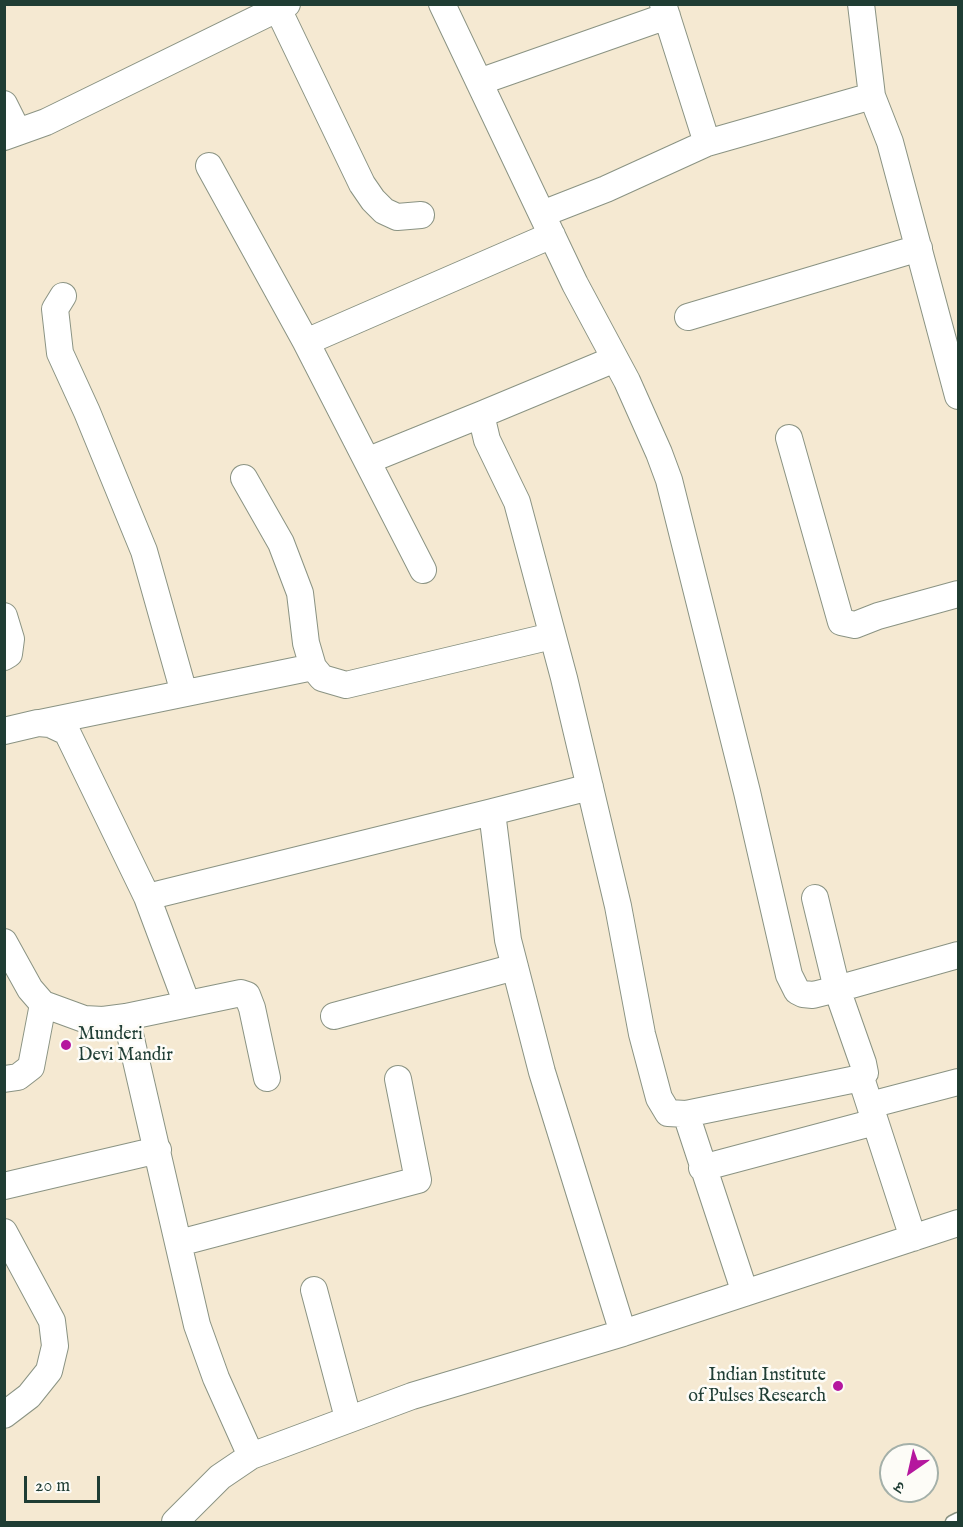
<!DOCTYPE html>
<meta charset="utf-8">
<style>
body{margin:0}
#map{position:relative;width:963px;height:1527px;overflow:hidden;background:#f5e9d2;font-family:"IM FELL English","Noto Serif Devanagari",serif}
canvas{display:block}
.frame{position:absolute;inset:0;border:6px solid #1f3d34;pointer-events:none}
.north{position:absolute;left:879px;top:1443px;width:60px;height:60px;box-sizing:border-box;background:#fdfcf7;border:2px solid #a4b0a9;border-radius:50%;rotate:214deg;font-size:16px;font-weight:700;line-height:24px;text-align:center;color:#1f3d34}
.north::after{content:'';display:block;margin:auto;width:21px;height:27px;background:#b5179e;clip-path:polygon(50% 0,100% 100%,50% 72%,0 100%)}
.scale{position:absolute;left:24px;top:1476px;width:76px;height:27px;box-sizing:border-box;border:3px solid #1f3d34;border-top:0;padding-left:8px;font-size:18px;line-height:21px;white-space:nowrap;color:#1f3d34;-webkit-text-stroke:4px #fdfcf7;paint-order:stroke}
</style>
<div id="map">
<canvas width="963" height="1527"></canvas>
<div class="frame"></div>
<div class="north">उ</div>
<div class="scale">20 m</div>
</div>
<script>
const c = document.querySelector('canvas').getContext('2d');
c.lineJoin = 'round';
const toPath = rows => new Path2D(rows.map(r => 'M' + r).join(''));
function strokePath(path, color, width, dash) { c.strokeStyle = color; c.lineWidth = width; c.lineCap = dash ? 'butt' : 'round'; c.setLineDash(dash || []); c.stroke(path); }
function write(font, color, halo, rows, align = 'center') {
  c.font = font + ' "IM FELL English",serif'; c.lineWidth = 5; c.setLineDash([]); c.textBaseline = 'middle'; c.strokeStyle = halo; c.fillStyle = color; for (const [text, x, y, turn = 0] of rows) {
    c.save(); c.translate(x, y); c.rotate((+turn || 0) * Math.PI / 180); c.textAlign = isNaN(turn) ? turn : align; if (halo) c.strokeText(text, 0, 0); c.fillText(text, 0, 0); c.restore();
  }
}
const service = toPath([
 [952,1522,958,1519]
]);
const minor = toPath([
 [442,4,575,284,627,381,659,453,669,480,747,792,789,975,797,991,803,994,813,995,837,989,863,1063,865,1073,861,1078,913,1238],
 [663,4,707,143],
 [861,4,872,96,890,142,958,396],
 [278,9,362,184,373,200,384,211,397,217,421,215],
 [479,82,667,16],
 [4,104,18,132],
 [4,137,46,122,287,4],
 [209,166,306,342],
 [542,214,606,189,707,143,872,96],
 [63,296,55,309,60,353,87,412,144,551,184,693],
 [688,317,919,248],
 [615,359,485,413,483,423,487,440,517,502,564,678,618,906,642,1034,659,1098,668,1113,686,1114,745,1293],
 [789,438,841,622,855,625,878,616,958,594],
 [369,460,485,413],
 [244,478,281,543,300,593,306,643,313,667,322,678,346,685,552,636],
 [423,570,306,342,552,235],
 [4,616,11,639,9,654,4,657],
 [40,723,313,667],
 [4,731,38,723,50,724,67,732,147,897,492,812,508,940,542,1072,623,1333,412,1396,251,1456,220,1477,175,1522],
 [492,812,590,787],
 [147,897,187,1004],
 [815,898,837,989,958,955],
 [4,942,30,989,43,1004,84,1019,103,1020,126,1017,241,993,247,995,252,1008,267,1078],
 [334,1016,515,967],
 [126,1017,197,1325,216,1378,251,1456],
 [4,1079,18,1077,31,1067,43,1004],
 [870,1105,958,1082],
 [686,1114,861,1078],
 [702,1168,875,1122],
 [4,1186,158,1150],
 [4,1232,52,1321,55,1346,49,1371,29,1396,4,1415],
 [179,1243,418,1180,398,1079],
 [314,1290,348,1418],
 [623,1333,958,1223]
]);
const markers = [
 [66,1045,6,"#b5179e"],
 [838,1386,6,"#b5179e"]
];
const poiNames = [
 ["Munderi",78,1035],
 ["Devi Mandir",78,1056],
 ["Indian Institute",826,1376,"right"],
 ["of Pulses Research",826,1397,"right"]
];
strokePath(service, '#8a9383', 15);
strokePath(minor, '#8a9383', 28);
strokePath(service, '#fff', 12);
strokePath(minor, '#fff', 26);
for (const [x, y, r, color] of markers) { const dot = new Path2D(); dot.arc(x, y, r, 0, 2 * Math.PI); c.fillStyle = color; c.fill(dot); strokePath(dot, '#fdfcf7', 2); }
write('18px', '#1f3d34', '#fdfcf7', poiNames, 'left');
</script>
